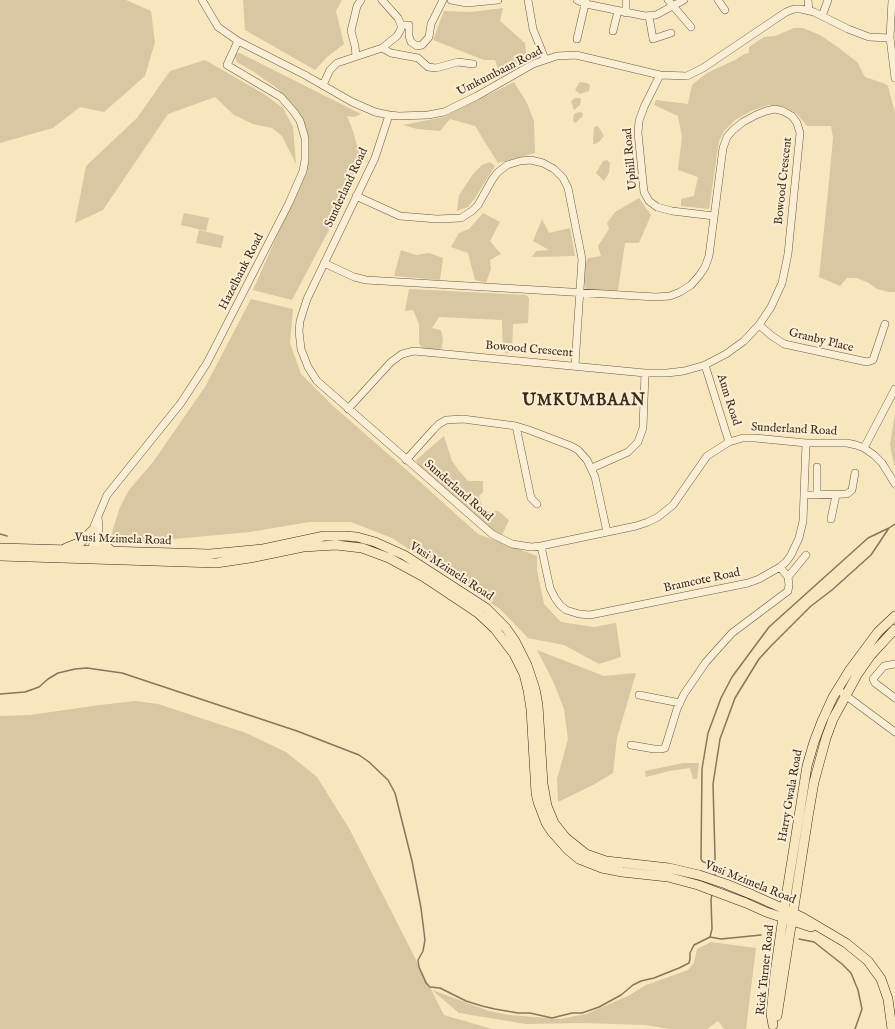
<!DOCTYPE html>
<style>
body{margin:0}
canvas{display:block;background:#f8e6bf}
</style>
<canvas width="895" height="1029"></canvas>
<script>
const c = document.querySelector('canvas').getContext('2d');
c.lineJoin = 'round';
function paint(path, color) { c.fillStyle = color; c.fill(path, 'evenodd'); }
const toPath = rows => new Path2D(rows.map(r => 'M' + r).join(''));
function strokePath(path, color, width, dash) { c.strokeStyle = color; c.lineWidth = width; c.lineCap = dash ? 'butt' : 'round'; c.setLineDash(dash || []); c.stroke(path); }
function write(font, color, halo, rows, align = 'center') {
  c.font = font + ' "IM FELL English",serif'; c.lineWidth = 4; c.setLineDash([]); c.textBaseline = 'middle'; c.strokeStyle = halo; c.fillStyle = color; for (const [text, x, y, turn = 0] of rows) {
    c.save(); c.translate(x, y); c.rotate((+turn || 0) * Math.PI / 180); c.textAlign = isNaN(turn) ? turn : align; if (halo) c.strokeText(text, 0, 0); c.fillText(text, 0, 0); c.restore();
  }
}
const green = toPath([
 [0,0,126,0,151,11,155,42,145,76,104,112,80,107,53,128,0,143],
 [243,0,342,0,336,11,344,44,327,57,315,70,245,30],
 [503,8,500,21,525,43,527,58,514,65,501,77,495,60,484,60,433,40,444,11,471,12],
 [794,28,803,28,820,35,839,48,857,62,865,77,883,83,888,86,895,113,895,292,889,292,877,289,867,282,856,278,847,278,840,286,819,277,828,192,833,138,831,126,807,126,796,113,783,106,768,105,751,111,735,120,724,131,719,141,709,209,681,206,681,199,694,196,698,177,678,170,682,137,678,116,654,105,656,100,688,104,692,85,707,73,737,59,744,54,749,53,749,47,764,37,775,36],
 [240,53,361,114,354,117,347,116,353,131,361,160,329,230,292,300,253,290,307,168,307,131,291,103,278,89,254,72,237,62,234,54],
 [205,60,264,94,283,108,293,127,296,164,282,136,272,128,253,124,234,115,215,97,168,114,103,210,75,223,86,166,137,118,170,71],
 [514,82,527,103,534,121,535,153,498,163,475,126,450,119,440,131,417,129,403,125,444,117],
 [580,82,587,83,590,85,589,91,580,94,575,90],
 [575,98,579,98,581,99,580,105,574,110,571,101],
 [579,112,583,113,582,117,575,123,573,121,574,114],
 [598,126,604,136,600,141,595,144,593,144,594,127],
 [607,160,610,163,609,173,604,181,596,173,603,161],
 [490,162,495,166,475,198,468,207,457,211,459,195,473,174,482,165],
 [639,198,651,215,639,243,625,243,618,290,610,292,602,290,589,290,585,288,584,278,585,264,588,258,601,256,598,246,609,229,607,223,615,212],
 [184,213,209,218,206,231,181,225],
 [483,213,500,222,490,241,501,254,490,260,491,269,486,283,475,280,468,253,451,247,459,233,469,229],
 [542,219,549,233,570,228,575,256,532,257,536,251,549,250,533,241],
 [199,230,224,236,221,248,196,243],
 [401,250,416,255,429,253,443,258,440,280,394,276],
 [409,289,526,295,529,298,528,323,513,324,512,351,508,353,503,352,502,320,439,317,432,328,441,330,443,339,442,348,436,350,422,348,419,343,419,324,413,310,405,311],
 [251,299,293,309,290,343,301,374,332,405,418,480,478,534,537,556,537,570,544,604,561,622,594,627,616,623,621,657,599,664,564,645,528,638,500,609,392,538,351,522,309,522,250,532,152,541,111,540,113,529,120,507,129,490,153,462,205,387],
 [895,413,895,466,893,460,890,445],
 [444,436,452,461,460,472,468,481,483,481,483,492,479,496,484,512,498,511,509,520,501,537,418,464,416,460],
 [537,650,604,676,636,673,617,738,613,773,593,785,558,802,557,779,568,739,564,709,553,681],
 [135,701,158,704,246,733,286,752,317,777,350,830,444,1015,492,1029,0,1029,0,716,30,715,100,705],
 [683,763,699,763,697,779,693,779,690,768,669,771,646,777,645,771],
 [711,942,756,948,746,1029,724,1029,718,1021,707,1029,670,1029,646,1025,583,1023,526,1024,459,1013,432,990,489,1011,510,1015,560,1019,586,1014,628,996,646,985,688,970,694,963,697,949]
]);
const stream = toPath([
 [0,534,7,536],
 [0,694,25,692,39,687,48,679,58,673,75,669,87,668,122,673,297,731,359,755,369,762,388,780,395,793,412,861,421,908,425,940,423,951,418,960,419,967,426,983,430,987,440,988,466,1001,482,1006,495,1009,518,1013,530,1013,552,1018,572,1013,582,1013,599,1007,621,995,633,985,641,981,654,978,679,968,689,963,690,959,690,953,694,945,710,937,712,929,711,900,712,894],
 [714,872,710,865,702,861,701,859,702,769,708,733,721,698,732,677,769,627,868,538,889,528],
 [715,876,715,856,713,784,720,739,735,698,759,659,770,647,811,606,832,590,871,555,889,528,895,524],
 [710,937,721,939,761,935],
 [799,939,814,942,842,964,851,973,858,990,862,1009,855,1029]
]);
const minor = toPath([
 [202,0,218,27,238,41,305,75,352,102,375,112,389,115,399,116,428,115,444,112,477,96,533,64,557,56,576,55,660,75,687,76,703,68,786,12,794,9,801,9,814,12,848,29,869,37,890,38],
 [382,0,398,18,401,25,401,29,397,36,382,48],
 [451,0,467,3,498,0],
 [528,0,533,29,545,59],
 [577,0,586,4,645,16,656,15,684,0],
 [626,0,626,13],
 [668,0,691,27],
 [718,0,725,10],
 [808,0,809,11],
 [892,0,890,38,895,78],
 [649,16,653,39,671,33],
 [822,16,828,0],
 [401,25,409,25,409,36,411,42,417,46,422,45,429,37,431,24,443,0],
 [613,31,618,11],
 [577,39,586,0],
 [356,56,355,46,351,31,357,6,361,0],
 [660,75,644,107,639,121,638,133,644,192,649,201,657,207,672,211,714,216],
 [323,85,330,70,337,63,382,48,391,53,418,58,428,67,436,68,458,62,473,64],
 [389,115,375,158,307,299,300,321,299,331,301,349,308,367,317,381,492,534,512,544,531,547,541,546,636,526,648,522,658,517,673,505,707,456,729,442,743,438,755,438,806,443,847,443,856,445,864,448,874,455,882,463,895,484],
 [356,196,400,216,437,219,461,218,472,211,478,205,492,180,497,173,507,165,520,161,531,160,543,163,554,169,563,178,568,188,582,259,575,365],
 [324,263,354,277,366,280,656,297,670,296,680,292,691,285,699,276,705,267,709,256,723,148,727,137,733,130,743,122,756,115,766,111,775,109,783,111,792,116,797,123,800,133,788,254,782,283,771,307,759,325,744,341,726,354,705,365,684,371,667,373,645,373,414,351,402,354,391,362,348,409],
 [759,325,772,336,784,344,867,362,873,360,885,324],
 [705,365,729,442],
 [516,426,531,498,537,504],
 [864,448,895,389],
 [406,460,434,429,439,424,446,420,463,419,516,426,529,430,571,446,578,450,587,460,595,477,607,532],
 [592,468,628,452,638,442,643,428,645,373],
 [804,495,847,494,852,490,855,473],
 [817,495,817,467],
 [98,518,99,526,98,556],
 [831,519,836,495],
 [541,546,550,588,555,598,560,605,566,610,579,614,590,615,748,583,759,579,780,567,786,562,791,555,799,538,803,521,806,443],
 [92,554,94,526,107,495,181,403,207,363,289,203,303,171,305,160,305,138,300,121,294,112,281,97,227,65,238,41],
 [788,577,806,555],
 [895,664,884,666,873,679,875,683,895,698],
 [837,689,895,732],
 [639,695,680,703],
 [631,745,654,749,662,749,665,748,677,709,684,694,706,662,732,633,788,591,789,585,788,577,780,567]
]);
const major = toPath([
 [98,536,111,551],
 [0,548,210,554,263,549,324,536,345,536,357,537,375,542,404,555,486,608,506,628,515,641,527,665,535,689,538,705,543,784,547,806,554,823,566,838,586,854,606,861,669,868,699,875,726,884,753,895,802,917,846,943,868,961,881,979,888,999,892,1029],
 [66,548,81,542,93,530],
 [0,556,216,563,250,558,303,547,336,545,362,548,389,558,424,577,478,613,495,629,514,654,524,674,528,690,531,709,536,793,538,802,546,823,552,832,568,850,579,859,602,868,622,872,668,877,698,885,746,903,766,912,811,927],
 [777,1016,808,817,814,782,826,738,833,719,857,675,871,655,895,629],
 [773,1025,771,1014,775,973,784,910,807,766,814,742,822,721,833,697,849,671,878,632,895,616]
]);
const streetNames = [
 ["Umkumbaan Road",500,72,-27],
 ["Uphill Road",631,159,-95],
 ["Bowood Crescent",784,181,-84],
 ["Sunderland Road",347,188,-65],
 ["Hazelbank Road",242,272,-63],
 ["Granby Place",821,341,14],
 ["Bowood Crescent",529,350,5],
 ["Aum Road",728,400,72],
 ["Sunderland Road",794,430,3],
 ["Sunderland Road",458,491,41],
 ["Vusi Mzimela Road",123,540,2],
 ["Vusi Mzimela Road",451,572,33],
 ["Bramcote Road",702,581,-12],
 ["Harry Gwala Road",791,796,-80],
 ["Vusi Mzimela Road",750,883,22],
 ["Rick Turner Road",766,970,-84]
];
const districtNames = [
 ["UMKUMBAAN",584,402]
];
paint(green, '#d9c6a3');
strokePath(stream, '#88755b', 1.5);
strokePath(minor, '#6d5a43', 8);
strokePath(major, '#3f2b1a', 10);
strokePath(minor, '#faefd5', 7);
strokePath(major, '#f8e6bf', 9);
write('12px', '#3f2b1a', '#faefd5', streetNames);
c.letterSpacing = '1px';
write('bold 16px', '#3f2b1a', '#faefd5', districtNames);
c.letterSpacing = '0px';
</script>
